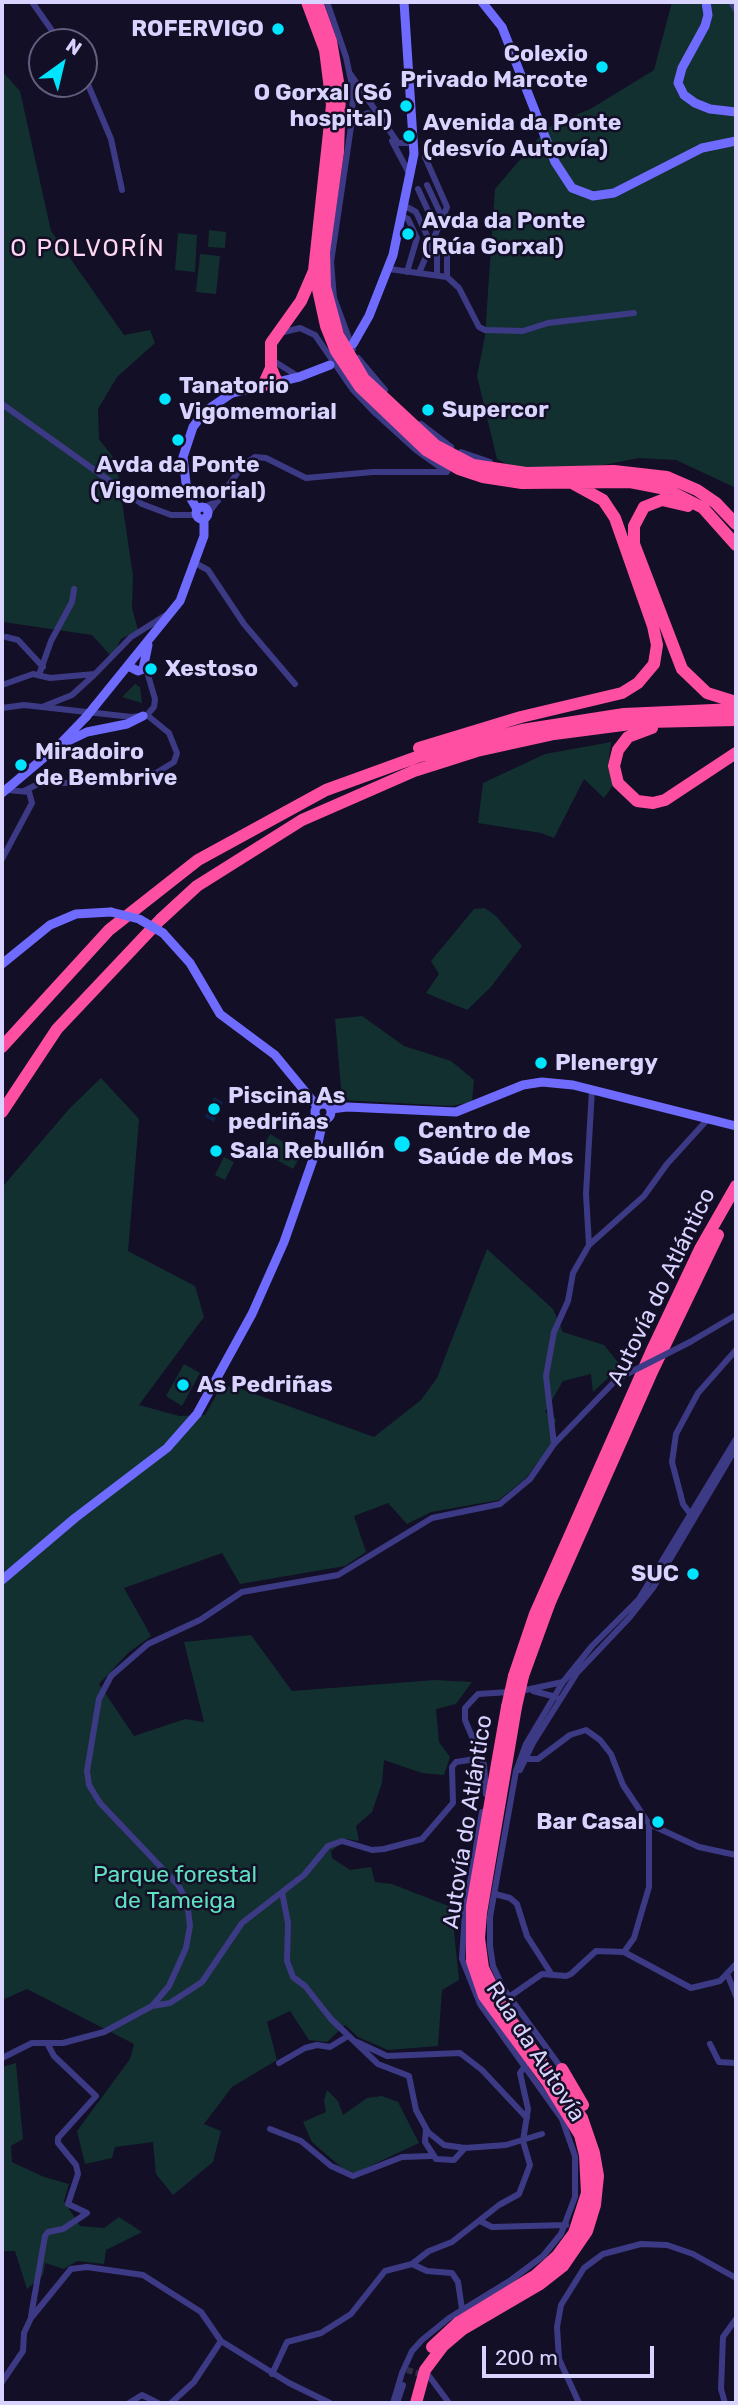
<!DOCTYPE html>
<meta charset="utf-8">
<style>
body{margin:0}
#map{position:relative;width:738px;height:2405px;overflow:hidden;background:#130f26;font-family:Rubik,sans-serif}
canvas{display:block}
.frame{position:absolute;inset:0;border:4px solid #d9d4ff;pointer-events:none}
.north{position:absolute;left:28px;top:28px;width:70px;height:70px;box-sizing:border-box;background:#130f26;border:2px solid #625e7d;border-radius:50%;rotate:34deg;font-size:19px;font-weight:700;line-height:28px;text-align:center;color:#d9d4ff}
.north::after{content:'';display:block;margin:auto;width:24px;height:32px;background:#00e5ff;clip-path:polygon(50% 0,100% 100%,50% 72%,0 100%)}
.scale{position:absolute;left:482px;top:2346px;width:172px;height:32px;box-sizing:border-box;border:4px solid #d9d4ff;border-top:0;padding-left:9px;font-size:21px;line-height:24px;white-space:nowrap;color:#d9d4ff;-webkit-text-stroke:5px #130f26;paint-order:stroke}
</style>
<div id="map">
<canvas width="738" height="2405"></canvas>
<div class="frame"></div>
<div class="north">N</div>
<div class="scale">200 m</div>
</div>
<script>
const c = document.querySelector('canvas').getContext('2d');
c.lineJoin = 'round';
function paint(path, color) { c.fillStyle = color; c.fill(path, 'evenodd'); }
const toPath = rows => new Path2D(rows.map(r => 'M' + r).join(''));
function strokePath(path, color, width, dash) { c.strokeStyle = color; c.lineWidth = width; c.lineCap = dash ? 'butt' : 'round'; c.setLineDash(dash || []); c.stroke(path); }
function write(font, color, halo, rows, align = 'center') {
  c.font = font + ' Rubik,sans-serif'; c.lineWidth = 5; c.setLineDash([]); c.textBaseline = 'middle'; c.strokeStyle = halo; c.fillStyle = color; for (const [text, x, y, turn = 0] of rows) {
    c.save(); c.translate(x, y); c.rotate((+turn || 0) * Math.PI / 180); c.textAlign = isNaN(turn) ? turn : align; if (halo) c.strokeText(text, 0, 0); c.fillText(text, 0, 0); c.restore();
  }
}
const green = toPath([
 [672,2,736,2,736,488,676,460,639,458,583,469,516,469,497,459,477,376,485,336,495,189,547,128,592,108,654,70],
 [2,71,20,91,51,231,124,335,150,330,155,343,117,377,98,409,99,439,116,461,133,576,132,608,138,630,121,639,112,657,92,635,3,622],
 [209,230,226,232,225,248,208,247],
 [178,233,197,235,195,272,175,270],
 [200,254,220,256,216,294,196,292],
 [135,684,140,687,142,703,122,697],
 [611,742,608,767,614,784,604,798,584,779,554,838,541,833,478,823,483,783,545,754],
 [485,908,496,916,522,946,490,988,467,1010,426,993,439,974,431,961,474,909],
 [362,1016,404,1046,451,1061,474,1080,472,1102,451,1106,342,1100,335,1019],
 [101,1078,139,1119,128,1251,195,1286,204,1317,139,1405,179,1416,205,1415,221,1387,233,1386,374,1437,421,1400,437,1378,487,1249,553,1309,563,1332,604,1345,621,1366,593,1392,591,1374,563,1381,545,1412,556,1419,551,1444,527,1477,499,1500,431,1512,407,1524,388,1503,354,1516,366,1552,345,1566,240,1584,222,1553,124,1588,151,1636,128,1653,99,1684,134,1736,185,1719,204,1722,184,1642,251,1635,292,1691,435,1680,472,1682,456,1704,436,1709,439,1742,450,1757,444,1775,422,1773,384,1760,382,1783,372,1812,356,1826,359,1841,347,1839,331,1851,332,1858,350,1870,371,1867,375,1882,392,1884,459,1910,454,1931,459,1980,442,1990,438,2046,388,2050,358,2037,345,2025,327,2042,309,2040,290,2011,267,2022,277,2060,232,2087,204,2124,221,2131,213,2162,173,2195,156,2174,153,2142,115,2147,112,2158,85,2164,77,2131,130,2059,134,2044,27,1989,2,2000,2,1193,4,1185,69,1109],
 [270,1134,302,1153,293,1169,261,1151],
 [224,1157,234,1162,225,1180,215,1175],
 [184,1364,200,1373,182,1406,166,1396],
 [16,2063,23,2139,11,2146,12,2162,44,2177,69,2184,64,2201,80,2226,104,2228,119,2217,142,2232,106,2250,104,2264,77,2261,64,2269,45,2263,43,2275,27,2289,15,2251,2,2251,2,2067],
 [327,2090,338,2101,343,2115,367,2098,382,2096,398,2102,419,2143,355,2173,342,2168,312,2142,303,2122,326,2112,324,2101]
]);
const water = toPath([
 [214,1097,223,1102,214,1122,205,1117]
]);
const streetTunnel = toPath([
 [407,2370,424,2375]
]);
const street = toPath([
 [32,2,58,39],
 [327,2,346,57,353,90,352,120,331,262,334,298,353,349],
 [731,2,736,10],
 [55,42,68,37,78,42],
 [84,75,111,139,122,190],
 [351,75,398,143,408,143,414,138],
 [352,120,368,113,378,121],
 [392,141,410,175],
 [427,185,442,217],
 [418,189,436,228],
 [405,206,416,212,430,242],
 [402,216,408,219,417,238,407,272],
 [447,250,447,277],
 [389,269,447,277,459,288,479,327,485,330,523,331,548,323,634,313],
 [419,273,447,207,425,157],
 [437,274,437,251],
 [284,332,300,328,315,335,353,390,373,411,416,450,447,472],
 [358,358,385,390],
 [277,363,299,377],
 [2,404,142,504,171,515,195,515],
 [421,424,451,447],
 [461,452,490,462],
 [204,507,218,501],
 [208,514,243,465,255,457,266,458,306,478,373,472,445,472],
 [195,563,208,570,244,624,295,684],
 [6,637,18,640,43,667],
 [39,675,51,641,72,602,74,589],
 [2,685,33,674,50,678,95,674,131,637,166,615],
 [42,707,72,695,94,675],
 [2,708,24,705,132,717,147,715,154,707,155,699,145,665],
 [139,774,156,773,174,762,177,753,169,733,147,715],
 [24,791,42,782,66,783],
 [2,859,32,803,29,792,8,790],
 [589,1245,644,1196,667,1164,708,1119],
 [690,1342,736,1315],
 [554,1444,546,1376,554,1332,568,1301,573,1273,589,1245,586,1194,592,1089],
 [691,1515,683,1504,672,1462,676,1434,698,1393,736,1350],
 [521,1691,563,1682],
 [533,1691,556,1697],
 [522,1759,538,1759,570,1735,586,1730,600,1740,611,1754,623,1785,649,1824,699,1847,736,1855],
 [520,1770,533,1743,577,1673,630,1617,653,1588,736,1448],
 [486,1794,484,1765,465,1720,465,1708,478,1694,510,1692],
 [649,1824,649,1887,634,1938,624,1952,691,1988,720,1981,736,1964],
 [282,1892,288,1923,287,1961,293,1977,305,1986,331,2019,378,2064,409,2076,416,2110,428,2132,444,2145,465,2148,506,2145,542,2134],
 [495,1894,510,1898,517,1904,527,1936,552,1975],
 [728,1976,736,1996],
 [509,1997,542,1974,566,1976,571,1974,596,1951,624,1952],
 [152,2006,170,2003,202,1982,242,1923,304,1875,328,1846,342,1841,372,1850,384,1849,422,1839,453,1803,452,1767,456,1762,482,1758],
 [357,2042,387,2056,460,2053,482,2070,527,2118],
 [710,2044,719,2062,736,2063],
 [2,2058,32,2043,63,2043,104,2032,152,2006,169,1986,186,1948,190,1926,187,1901,178,1885,100,1803,89,1785,87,1771,99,1699,111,1676,148,1644,200,1620,242,1592,338,1575,432,1518,500,1504,530,1479,554,1444,617,1379],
 [279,2063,305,2048,317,2045,330,2047,348,2036],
 [562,2069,503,1988,493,1966,490,1946,490,1917,516,1771,526,1744,563,1682,592,1646,639,1599,736,1439],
 [270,2129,301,2141,331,2166,353,2176,402,2157,432,2156],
 [426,2129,425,2142,436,2159,454,2160,465,2148],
 [480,2221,492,2227,566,2225],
 [412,2264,427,2271,452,2273,458,2282,462,2309],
 [31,2316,45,2236,48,2232,63,2229,87,2213,68,2204,78,2174,76,2165,58,2143,58,2138,96,2096,54,2056,47,2043],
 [272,2374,287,2342,321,2333,351,2314,385,2271,412,2264,429,2251,452,2242,499,2205,519,2194,530,2165,523,2141,528,2109,520,2073,525,2066],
 [429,2376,449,2403],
 [2,2382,23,2351,24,2333,31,2318,71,2269,87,2267,143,2275,201,2312,221,2341,289,2383,330,2403],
 [129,2403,142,2395,158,2403],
 [171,2403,194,2382,221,2341],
 [393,2403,402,2373,412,2351,422,2340,449,2318,511,2280,543,2256,561,2234,575,2197,575,2156,562,2119,480,2004,462,1959,465,1912,482,1812],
 [397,2403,403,2385],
 [579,2403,559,2359,557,2327,561,2305,584,2268,603,2254,641,2244,667,2245,693,2254,736,2278],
 [725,2403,721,2389,723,2337,736,2319]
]);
const secondary = toPath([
 [482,2,502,27,555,162,572,188,593,196,614,193,702,148,736,141],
 [706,2,708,15,705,26,682,68,678,83,684,95,695,103,710,109,736,112],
 [353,344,369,316,393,255,414,154,404,2],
 '196 513a6 6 0 1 1 12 0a6 6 0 1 1-12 0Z',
 [197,509,187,492,183,457,193,427,204,412,232,393,299,377,330,365],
 [128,666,138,671,143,669,148,645],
 [95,706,180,601,204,536,204,519],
 [64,743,87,732,127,724,143,716],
 [2,793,59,745,86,717],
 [163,933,190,963,220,1014,275,1055,317,1106],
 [2,964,50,925,76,914,111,912],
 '315 1112a8 8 0 1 1 16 0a8 8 0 1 1-16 0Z',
 [331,1109,347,1107,456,1112,523,1085,542,1082,573,1085,736,1126],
 [2,1580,75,1518,167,1448,197,1414,252,1314,284,1242,317,1148,323,1120]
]);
const highway = toPath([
 [307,2,325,50,332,105,314,271,326,326,336,351,360,387,426,450,459,469,483,477,522,483,630,482,666,489,703,508,736,545],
 [317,2,331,41,340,93,338,152,324,252,325,287,338,335,364,379,435,445,473,465,526,473,614,471,667,477,697,490,716,503,736,524],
 [277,382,271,368,271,343,301,301,314,271],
 [263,386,271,368],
 [688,506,662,500,644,507,634,526,634,544,682,669,707,693,736,702],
 [652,728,628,737,618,750,614,766,618,783,637,801,653,803,665,800,736,753],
 [419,748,521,717,622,693,638,683,654,664,657,645,653,626,615,518,603,500,572,483],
 [2,1047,109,930,198,860,326,790,417,757,522,730,624,714,736,709],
 [2,1112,57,1029,160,920,197,886,302,820,414,771,477,751,554,734,646,722,736,720],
 [514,1676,535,1614,653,1348,700,1249,736,1186],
 [523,1676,550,1602,651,1374,718,1235],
 [562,2069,583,2105],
 [432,2347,459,2322,536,2275,557,2256,574,2233,587,2193,585,2155,580,2135,548,2083,484,1996,472,1961,472,1906,507,1707],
 [416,2403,425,2370,443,2346,463,2329,540,2284,563,2266,587,2231,595,2205,598,2176,594,2153,582,2118,503,2009,483,1968,479,1938,481,1913,516,1707]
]);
const streetBridge = toPath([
 [617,1379,690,1342]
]);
const secondaryBridge = toPath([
 [86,717,95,706],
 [111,912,139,919,163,933]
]);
const highwayBridge = toPath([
 [507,1707,514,1676],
 [516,1707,523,1676]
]);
const markers = [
 [278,29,7,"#00e5ff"],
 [602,67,7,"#00e5ff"],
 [406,106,7,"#00e5ff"],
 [409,136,7,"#00e5ff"],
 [408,234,7,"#00e5ff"],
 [165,399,7,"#00e5ff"],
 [428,410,7,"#00e5ff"],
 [178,440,7,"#00e5ff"],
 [151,669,7,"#00e5ff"],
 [21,765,7,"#00e5ff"],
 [541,1063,7,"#00e5ff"],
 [214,1109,7,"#00e5ff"],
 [402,1144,9,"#00e5ff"],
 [216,1151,7,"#00e5ff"],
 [183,1385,7,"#00e5ff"],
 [693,1574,7,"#00e5ff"],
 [658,1822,7,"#00e5ff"]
];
const poiNames = [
 ["ROFERVIGO",264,29,"right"],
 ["Colexio",588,54,"right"],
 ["Privado Marcote",588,80,"right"],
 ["O Gorxal (Só",392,93,"right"],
 ["hospital)",392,119,"right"],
 ["Avenida da Ponte",423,123],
 ["(desvío Autovía)",423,149],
 ["Avda da Ponte",422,221],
 ["(Rúa Gorxal)",422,247],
 ["Tanatorio",179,386],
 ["Vigomemorial",179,412],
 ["Supercor",442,410],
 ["Avda da Ponte",178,465,"center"],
 ["(Vigomemorial)",178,491,"center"],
 ["Xestoso",165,669],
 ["Miradoiro",35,752],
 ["de Bembrive",35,778],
 ["Plenergy",555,1063],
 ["Piscina As",228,1096],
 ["pedriñas",228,1122],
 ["Centro de",418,1131],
 ["Saúde de Mos",418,1157],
 ["Sala Rebullón",230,1151],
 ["As Pedriñas",197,1385],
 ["SUC",679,1574,"right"],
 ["Bar Casal",644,1822,"right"]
];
const streetNames = [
 ["Autovía do Atlántico",662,1287,-64],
 ["Autovía do Atlántico",468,1822,-81],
 ["Rúa da Autovía",535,2052,57]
];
const parkNames = [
 ["Parque forestal",175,1875],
 ["de Tameiga",175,1901]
];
const neighbourhoodNames = [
 ["O POLVORÍN",88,249]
];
paint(green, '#12302f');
paint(water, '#0c2248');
strokePath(streetTunnel, '#312d47', 6, [6, 3]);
strokePath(street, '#3d3a85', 6);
strokePath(secondary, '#6f6bff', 9);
strokePath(highway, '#ff4fa3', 12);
strokePath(streetBridge, '#3d3a85', 6);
strokePath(secondaryBridge, '#6f6bff', 9);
strokePath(highwayBridge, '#ff4fa3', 12);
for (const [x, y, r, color] of markers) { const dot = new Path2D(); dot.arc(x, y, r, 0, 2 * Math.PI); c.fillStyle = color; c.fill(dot); strokePath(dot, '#130f26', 2.5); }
write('bold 23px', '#d9d4ff', '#130f26', poiNames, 'left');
write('23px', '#d9d4ff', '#130f26', streetNames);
write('23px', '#5fe0c0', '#130f26', parkNames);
c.letterSpacing = '2px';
write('24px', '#ffd6f0', '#130f26', neighbourhoodNames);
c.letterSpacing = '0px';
</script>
